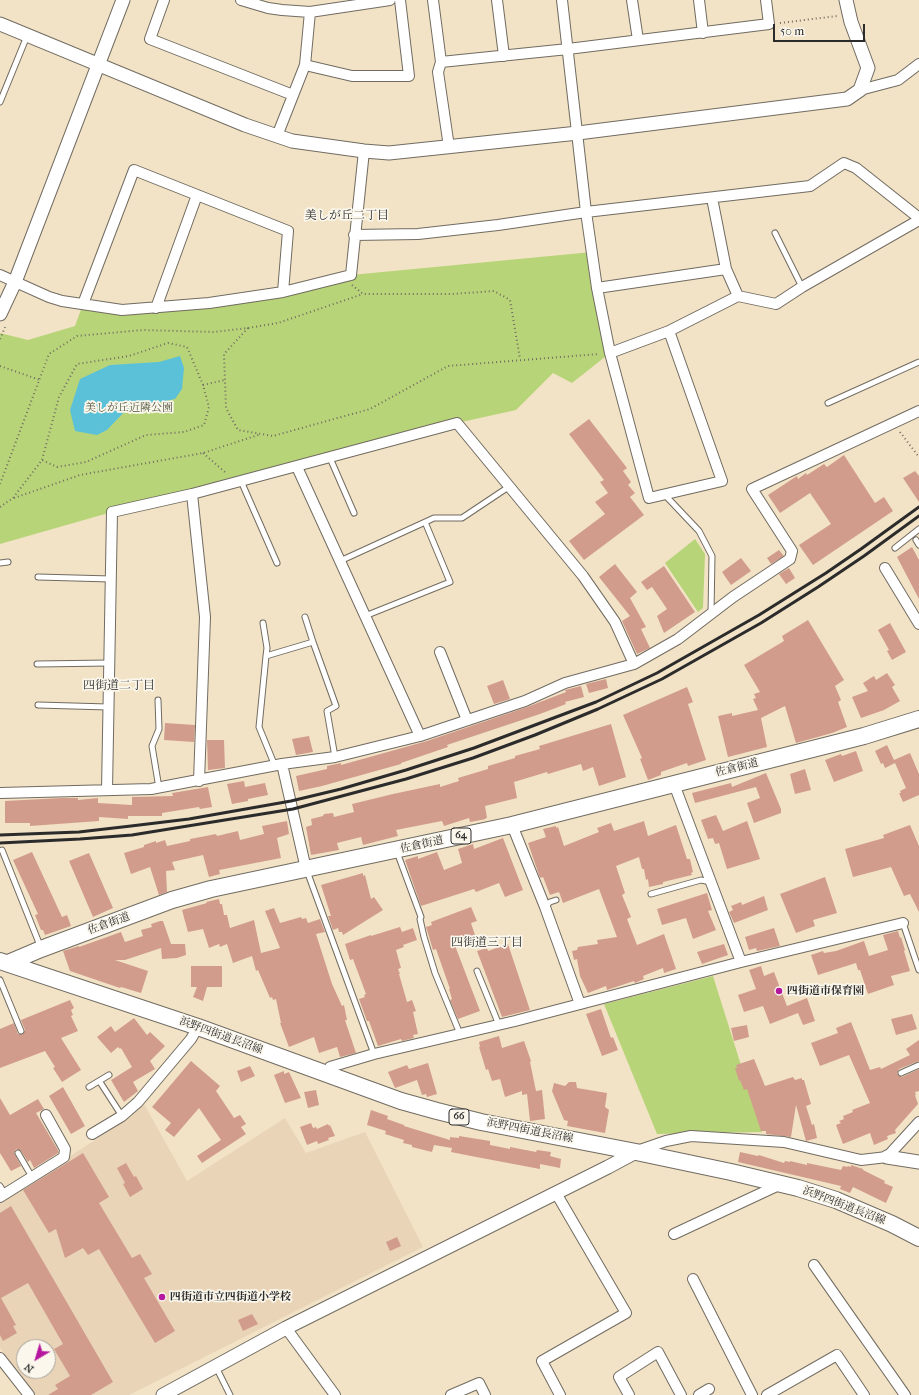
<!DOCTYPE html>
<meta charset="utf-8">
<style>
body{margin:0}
#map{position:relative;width:919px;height:1395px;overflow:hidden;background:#f2e3c6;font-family:"IM FELL French Canon",serif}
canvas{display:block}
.north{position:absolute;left:16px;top:1339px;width:40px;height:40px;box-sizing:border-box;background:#fbf7ec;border:1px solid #a8a59f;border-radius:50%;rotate:218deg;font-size:11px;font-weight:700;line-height:16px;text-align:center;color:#2b2b2b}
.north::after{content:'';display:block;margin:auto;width:14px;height:18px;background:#b5179e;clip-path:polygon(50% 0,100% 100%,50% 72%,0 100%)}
.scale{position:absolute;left:773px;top:24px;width:92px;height:18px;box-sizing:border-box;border:2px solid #2b2b2b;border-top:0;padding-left:5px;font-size:12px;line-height:14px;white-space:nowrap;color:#2b2b2b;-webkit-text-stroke:3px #fbf7ec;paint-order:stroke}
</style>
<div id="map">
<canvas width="919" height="1395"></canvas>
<div class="north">N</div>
<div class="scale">50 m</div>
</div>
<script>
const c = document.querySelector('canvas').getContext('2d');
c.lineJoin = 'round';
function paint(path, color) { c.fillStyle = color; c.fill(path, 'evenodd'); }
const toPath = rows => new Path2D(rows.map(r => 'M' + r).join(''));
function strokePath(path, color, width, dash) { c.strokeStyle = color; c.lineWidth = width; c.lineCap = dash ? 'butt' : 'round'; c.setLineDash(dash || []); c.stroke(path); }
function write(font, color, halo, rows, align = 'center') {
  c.font = font + ' "IM FELL French Canon","Noto Serif JP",serif'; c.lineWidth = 3.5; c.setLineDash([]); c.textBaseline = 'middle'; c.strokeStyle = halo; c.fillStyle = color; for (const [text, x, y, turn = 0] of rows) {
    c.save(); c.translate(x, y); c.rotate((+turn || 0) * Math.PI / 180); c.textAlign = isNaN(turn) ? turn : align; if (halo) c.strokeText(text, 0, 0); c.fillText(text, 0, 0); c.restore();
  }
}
const built = toPath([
 [144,1104,187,1181,285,1118,306,1153,365,1132,423,1247,129,1395,36,1395,0,1348,0,1201,131,1117],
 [24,1347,48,1347,48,1371,24,1371]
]);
const green = toPath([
 [592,252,610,353,572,383,553,373,516,410,457,423,112,512,0,544,0,333,28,340,75,326,83,304,122,310,209,303,351,275],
 [695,539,705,554,703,608,698,612,665,563],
 [713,976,762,1132,657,1134,604,1004]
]);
const water = toPath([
 [180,356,184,368,182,389,175,399,127,409,107,430,97,435,75,431,70,410,80,379,110,365,159,362]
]);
const building = toPath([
 [589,419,627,468,623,471,631,482,628,485,635,493,630,497,644,515,584,560,569,541,605,514,595,502,608,493,600,482,604,480,569,434],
 [844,455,875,503,884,497,893,511,813,565,799,545,831,524,810,493,780,513,768,495,797,476,798,479,806,473,807,475,824,464,827,467],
 [915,471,919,476,919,502,903,478],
 [912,547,919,560,919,599,897,557],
 [779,550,784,556,771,564,767,558],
 [741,558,751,571,731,585,722,572],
 [615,564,637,592,630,598,646,627,641,629,650,648,637,654,622,621,630,616,599,577],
 [664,566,695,612,664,633,657,616,667,609,652,587,647,590,641,582],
 [789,568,795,578,786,584,779,574],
 [808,620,844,680,835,686,841,700,838,702,847,727,832,733,796,743,785,706,761,718,767,747,728,757,718,716,732,713,732,716,758,710,753,699,756,698,754,694,760,692,744,665,784,641,782,636],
 [890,623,906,652,892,660,887,651,889,650,878,630],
 [887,673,895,685,892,687,900,701,884,710,861,718,852,697,868,691,863,683,874,676,876,680],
 [606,679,608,688,589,693,586,684],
 [503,680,510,699,494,704,487,686],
 [581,686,584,697,565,702,566,704,540,714,447,745,448,747,401,763,401,764,322,786,299,791,296,776,327,769,327,766,341,763,341,765,427,741,527,707,566,692,565,690],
 [687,687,693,702,688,704,706,760,688,766,687,763,661,772,661,775,648,780,640,759,642,758,623,715],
 [165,723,195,725,194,742,164,740],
 [611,724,626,777,599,786,593,767,583,771,581,764,548,774,547,772,514,782,517,798,485,806,487,818,485,818,486,819,470,822,469,818,444,826,442,821,396,830,398,836,363,845,361,837,337,843,339,850,311,855,306,827,312,825,311,819,323,816,324,814,333,813,334,817,354,812,352,804,393,794,440,784,440,787,459,781,458,778,488,769,488,766,515,758,515,756,540,749,539,746],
 [309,736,313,752,296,755,292,739],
 [207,740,224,740,225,768,208,770],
 [887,745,894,760,910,753,919,774,919,795,903,802,899,793,901,793,900,791,906,788,895,763,885,768,883,763,881,764,875,751],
 [856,751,863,771,834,782,825,760,841,754,842,756],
 [805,769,811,790,795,794,790,774],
 [766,773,781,809,781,813,754,823,747,803,760,798,756,787,695,803,692,793,731,783,732,787],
 [244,781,245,787,265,783,268,795,248,799,248,801,232,804,227,784],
 [208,787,212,807,200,809,199,807,162,813,162,816,128,816,128,819,99,817,99,821,30,826,30,823,5,823,5,801,61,798,78,798,78,800,98,798,98,803,132,805,132,797,173,796,172,793],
 [716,815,723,831,747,821,760,859,727,869,719,843,715,844,713,838,708,839,701,820],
 [287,821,289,834,277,838,281,858,219,870,220,874,209,877,203,855,172,862,175,870,166,871,167,892,159,895,150,867,131,874,124,853,144,847,144,845,156,841,156,843,165,840,167,846,190,841,190,839,216,834,217,836,238,831,240,840,264,834,262,826],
 [644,821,648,836,676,825,687,859,690,859,693,872,691,873,692,875,663,882,663,884,649,887,648,879,646,880,644,869,642,869,639,857,616,866,625,893,622,895,631,917,627,919,637,945,664,934,676,969,664,973,663,968,643,976,644,979,635,983,634,981,607,990,606,986,588,993,580,976,577,959,574,960,572,951,577,950,578,947,598,944,597,940,617,937,599,889,563,903,559,892,550,895,543,877,540,878,528,843,546,837,543,829,556,826,556,828,558,827,564,846,599,832,597,828,611,823,614,831],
 [910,825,919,846,919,912,910,894,904,896,891,867,853,877,845,849,884,838,883,835],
 [503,838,523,890,505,897,499,883,476,892,474,889,421,906,405,860,418,856,418,859,437,852,444,870,462,863,458,849,473,844,474,849],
 [32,852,62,917,67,915,71,926,45,935,43,930,41,930,35,915,38,914,13,860],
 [89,853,113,908,93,917,69,861],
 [363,873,363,876,365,875,371,899,374,897,383,910,343,935,342,932,339,932,338,928,333,930,328,916,331,916,321,885],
 [825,877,837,913,813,920,815,926,796,933,780,894],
 [707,893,712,910,708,911,716,930,693,939,686,918,662,925,657,909],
 [764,896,768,910,734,923,729,912,733,910,731,906,741,902,742,905],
 [219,899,220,904,222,904,224,915,227,915,230,928,254,920,261,953,280,948,265,911,274,908,280,923,301,917,302,919,306,918,308,923,320,919,325,932,316,934,332,984,342,1006,344,1005,347,1020,345,1020,356,1053,340,1057,337,1047,319,1053,314,1037,289,1047,280,1023,281,1023,276,999,273,1000,272,997,270,998,258,970,256,971,252,956,233,963,227,944,220,947,219,944,209,948,203,929,188,932,182,910,207,903,206,902],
 [471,907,477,921,471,923,475,935,454,943,480,1011,458,1019,450,1000,452,999,449,989,450,989,436,949,433,950,426,927,432,925,431,922],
 [160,921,163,921,171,944,185,944,186,955,177,958,162,959,161,948,125,960,115,960,148,971,141,993,121,987,120,988,70,971,63,951,79,946,79,947,121,932,125,942,143,936,141,930,152,927,151,924],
 [400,927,402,932,413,928,417,940,403,945,404,947,396,950,401,968,398,969,400,974,399,974,407,1002,412,1000,416,1011,413,1012,418,1034,413,1035,414,1038,402,1041,401,1039,378,1046,369,1021,367,1021,359,999,365,997,364,995,366,994,353,959,350,960,345,944,371,935,371,936],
 [774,928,780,946,757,951,756,948,749,950,745,937],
 [898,931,900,938,901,937,905,950,904,951,910,971,891,976,894,985,868,994,860,970,858,970,856,963,818,975,811,955,823,951,824,953,836,951,864,941,869,956,888,950,883,935],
 [508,944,530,1010,502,1017,477,951,487,948,488,951],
 [724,944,728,955,702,964,697,952],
 [191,966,222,966,222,987,207,987,203,1001,193,997,197,987,191,987],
 [761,966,764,976,774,972,787,1006,807,998,815,1021,803,1025,798,1013,770,1024,763,1006,744,1012,738,995,756,989,749,970],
 [70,1000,74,1008,71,1010,73,1015,71,1016,78,1031,61,1038,81,1070,62,1082,53,1068,55,1067,45,1051,0,1068,0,1029,14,1023,18,1034,23,1034,25,1030,21,1020],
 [601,1009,611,1038,613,1037,618,1050,602,1056,586,1014],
 [912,1014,917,1029,896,1035,891,1019],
 [134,1018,147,1035,150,1032,165,1046,150,1061,155,1069,133,1082,138,1091,124,1102,111,1080,132,1067,121,1048,120,1049,118,1047,111,1053,97,1037,111,1026,115,1032],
 [851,1022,870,1070,880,1067,881,1069,910,1055,906,1049,919,1040,919,1061,899,1069,897,1073,899,1076,902,1077,919,1069,919,1091,915,1092,916,1095,915,1095,918,1104,895,1130,896,1133,887,1136,888,1139,874,1145,870,1133,843,1144,836,1125,841,1123,839,1121,844,1119,843,1116,853,1112,852,1110,870,1103,849,1055,820,1066,811,1043,838,1033,836,1028],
 [747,1025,749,1037,734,1041,731,1028],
 [499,1036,502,1048,524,1041,531,1061,530,1062,536,1091,542,1090,545,1119,530,1121,527,1094,522,1095,522,1091,505,1097,500,1079,492,1081,488,1069,486,1070,479,1047,480,1047,479,1042],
 [754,1059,765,1086,793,1077,795,1080,802,1078,802,1080,804,1080,811,1104,806,1106,812,1125,814,1124,817,1138,806,1141,796,1105,791,1137,766,1134,766,1131,761,1131,747,1089,744,1090,740,1080,739,1081,735,1068,737,1068,736,1065],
 [191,1061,220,1086,216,1091,234,1118,240,1115,246,1124,241,1127,246,1134,202,1163,197,1156,221,1140,199,1108,174,1137,165,1130,171,1123,152,1107],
 [428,1063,437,1094,427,1097,426,1094,422,1095,417,1080,395,1088,388,1072,407,1065,409,1069],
 [250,1066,255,1076,241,1082,237,1071],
 [284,1071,284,1074,289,1072,301,1098,285,1103,274,1075],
 [569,1082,576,1082,577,1088,607,1093,605,1107,609,1110,605,1133,567,1126,568,1121,564,1120,552,1091,554,1083,565,1086],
 [63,1087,85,1126,71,1134,49,1096],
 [316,1090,319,1105,308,1108,304,1092],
 [0,1098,10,1115,38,1099,44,1109,36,1113,58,1150,58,1153,34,1168,30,1160,28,1162,21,1151,16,1149,14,1153,21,1166,11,1171,0,1153],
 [371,1110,388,1116,387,1119,404,1125,404,1126,450,1140,450,1137,459,1138,459,1136,490,1141,490,1145,510,1149,510,1147,536,1152,537,1150,551,1152,550,1156,561,1159,560,1168,540,1164,540,1169,471,1156,451,1152,452,1148,434,1145,432,1152,412,1147,412,1145,403,1143,404,1140,385,1134,386,1131,367,1125],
 [311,1123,313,1128,316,1127,317,1129,328,1124,329,1126,330,1125,335,1136,328,1138,329,1140,318,1144,317,1141,307,1145,300,1127],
 [740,1152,758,1156,759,1155,784,1163,785,1161,790,1162,790,1161,807,1165,807,1163,841,1170,843,1166,847,1167,848,1166,851,1167,851,1165,863,1169,863,1170,885,1181,884,1183,893,1187,886,1203,853,1187,850,1193,840,1189,841,1186,738,1162],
 [83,1153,109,1197,99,1203,132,1258,140,1254,152,1274,144,1278,175,1331,155,1343,99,1249,88,1255,83,1248,65,1258,56,1229,49,1233,23,1190],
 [126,1163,134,1177,136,1176,143,1189,130,1197,123,1184,125,1183,117,1168],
 [11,1206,113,1382,91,1395,48,1395,58,1389,55,1385,70,1376,54,1349,63,1344,28,1283,1,1298,16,1325,13,1326,17,1333,3,1341,0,1335,0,1213],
 [397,1237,401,1246,390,1251,386,1242],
 [252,1314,258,1324,243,1331,238,1320]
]);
const path = toPath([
 [780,23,837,16],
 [352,285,363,294,452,294,494,291,510,300,520,359],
 [248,328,224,354,226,408,238,430,273,436,370,409,448,366,599,354],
 [0,339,6,325],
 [0,366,40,380],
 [203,385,225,380],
 [900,432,919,457],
 [203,453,226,473],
 [0,484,49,354,77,336,143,330,214,332,248,328,278,323,363,294],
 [14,498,80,475,203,453,261,434],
 [0,507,13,498,42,460,59,397,77,364,129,356,168,343,187,347,203,385,209,407,204,425,184,432,146,435,86,462,57,467,42,460]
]);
const service = toPath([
 [0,102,27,36],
 [775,233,802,287],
 [828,403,919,362],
 [330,458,354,513],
 [241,481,277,563],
 [664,494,699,531,712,556,711,613],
 [916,540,919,545],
 [895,548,919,529],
 [340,561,434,518,462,518,510,486],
 [0,563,8,562],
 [38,577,111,579],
 [365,616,450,582,425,522],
 [305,617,313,642],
 [263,623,267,648,266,656],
 [37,664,109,663],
 [158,700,159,729,152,746,159,788],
 [38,705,108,707],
 [275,766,259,727,266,656,313,642,336,706,327,711,335,757],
 [2,850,41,948],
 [397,852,421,917,420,919,424,937,435,973,460,1034],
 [307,871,374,1054],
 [651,894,701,880,711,882],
 [545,907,550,902,556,900],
 [903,923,919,970],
 [477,971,499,1025],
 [0,980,21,1031],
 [901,1073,919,1065],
 [100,1082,122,1116],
 [89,1087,109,1075],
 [18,1153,32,1177],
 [0,1186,5,1194],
 [216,1367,230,1395]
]);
const minor = toPath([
 [164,0,150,39,293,95],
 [241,0,268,8,282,10,310,12,390,0],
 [433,0,441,62,568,49,769,24,766,0],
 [497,0,504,56],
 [562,0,586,212,597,288,610,353,649,498,722,481,669,331],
 [632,0,638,40],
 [699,0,703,33],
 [441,62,438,72,449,147],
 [305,65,352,76,409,76,400,0],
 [860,90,898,80,919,64],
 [277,136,305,65,310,12],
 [354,235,418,234,498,225,586,212,810,186,844,163,856,168,919,218],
 [0,275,49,297,62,301,122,310,209,303,283,292,351,275,364,151],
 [597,288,726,269],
 [738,296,776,304,802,287,919,220],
 [83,304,134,170,288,231,283,292],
 [156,308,197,195],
 [610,353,669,331,738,296,726,269,712,198],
 [297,467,420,736],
 [192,494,205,617,199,781],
 [885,568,919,624],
 [440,652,467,720],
 [282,764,306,869],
 [674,784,741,962],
 [107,790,112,512,192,494,457,423,583,576,615,622,634,664],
 [0,793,151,789,282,764,335,757,420,736,525,701,565,683,634,664,678,639,733,597,790,559,792,551,752,489,919,411],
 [512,825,545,907,580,1004],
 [328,1074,330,1067,374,1054,515,1021,741,962,903,923],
 [92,1134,122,1116,138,1102,191,1039,198,1027],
 [637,1151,666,1141,691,1136,784,1142,861,1160,887,1157,919,1122],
 [556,1193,626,1313,542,1361,560,1395],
 [0,1197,64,1157,65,1149,46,1115],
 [674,1234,781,1184],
 [814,1265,905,1395],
 [693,1279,752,1395],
 [286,1328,335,1395],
 [0,1358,29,1395],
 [451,1395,479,1383,485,1395],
 [629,1395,619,1377,658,1352,681,1395],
 [699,1395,709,1389],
 [767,1395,837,1355,864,1395]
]);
const tertiary = toPath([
 [0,24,245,125,292,141,364,151,389,153,578,133,847,99,860,90,868,68,851,22,846,0],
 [0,314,15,282,123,0],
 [887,1157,919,1162],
 [163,1395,286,1328,608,1167,636,1152]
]);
const primary = toPath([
 [0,961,198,1027,401,1101,437,1111,481,1122,636,1152,731,1172,798,1188,836,1200,892,1224,919,1238],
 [8,963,41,949,172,900,211,889,512,825,864,736,919,719]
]);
const rail = toPath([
 [0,835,79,832,131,826,189,819,291,801,341,789,406,770,474,748,596,702,657,673,759,615,826,573,861,549,919,507],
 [0,843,80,839,132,835,293,809,406,779,473,758,535,735,598,709,662,679,761,623,818,587,864,556,919,516]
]);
const markers = [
 [779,991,4,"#b5179e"],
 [162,1297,4,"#b5179e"]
];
const shields = [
 [461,836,20],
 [459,1117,20]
];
const shieldNames = [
 ["64",461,836],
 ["66",459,1117]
];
const parkNames = [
 ["美しが丘近隣公園",129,408]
];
const streetNames = [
 ["佐倉街道",737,768,-14],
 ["佐倉街道",422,845,-12],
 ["佐倉街道",109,924,-20],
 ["浜野四街道長沼線",221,1036,20],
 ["浜野四街道長沼線",530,1131,11],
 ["浜野四街道長沼線",844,1206,21]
];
const poiNames = [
 ["四街道市保育園",787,991],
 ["四街道市立四街道小学校",170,1297]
];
const neighbourhoodNames = [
 ["美しが丘二丁目",347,216],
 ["四街道二丁目",119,686],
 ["四街道三丁目",487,943]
];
paint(built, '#e9d4b7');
paint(green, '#b8d479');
paint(water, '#5bc1d8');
paint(building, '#d29c8c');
strokePath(service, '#716b61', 7);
strokePath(minor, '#716b61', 12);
strokePath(tertiary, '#716b61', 15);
strokePath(primary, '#716b61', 18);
strokePath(path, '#716b61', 2, [1, 3]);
strokePath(service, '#fff', 5);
strokePath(minor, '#fff', 10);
strokePath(tertiary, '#fff', 13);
strokePath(primary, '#fff', 16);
strokePath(rail, '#2b2b2b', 3);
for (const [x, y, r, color] of markers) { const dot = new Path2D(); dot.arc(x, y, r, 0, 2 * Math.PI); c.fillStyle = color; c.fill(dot); strokePath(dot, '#fbf7ec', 1.5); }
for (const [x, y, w] of shields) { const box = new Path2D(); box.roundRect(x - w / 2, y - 8, w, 16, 3); c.fillStyle = '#fbf7ec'; c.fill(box); strokePath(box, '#2b2b2b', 1); }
write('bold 10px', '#2b2b2b', null, shieldNames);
write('11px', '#4e553e', '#fbf7ec', parkNames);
write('11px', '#2b2b2b', '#fbf7ec', streetNames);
write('bold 11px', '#2b2b2b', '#fbf7ec', poiNames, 'left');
write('12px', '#2b2b2b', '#fbf7ec', neighbourhoodNames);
</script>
